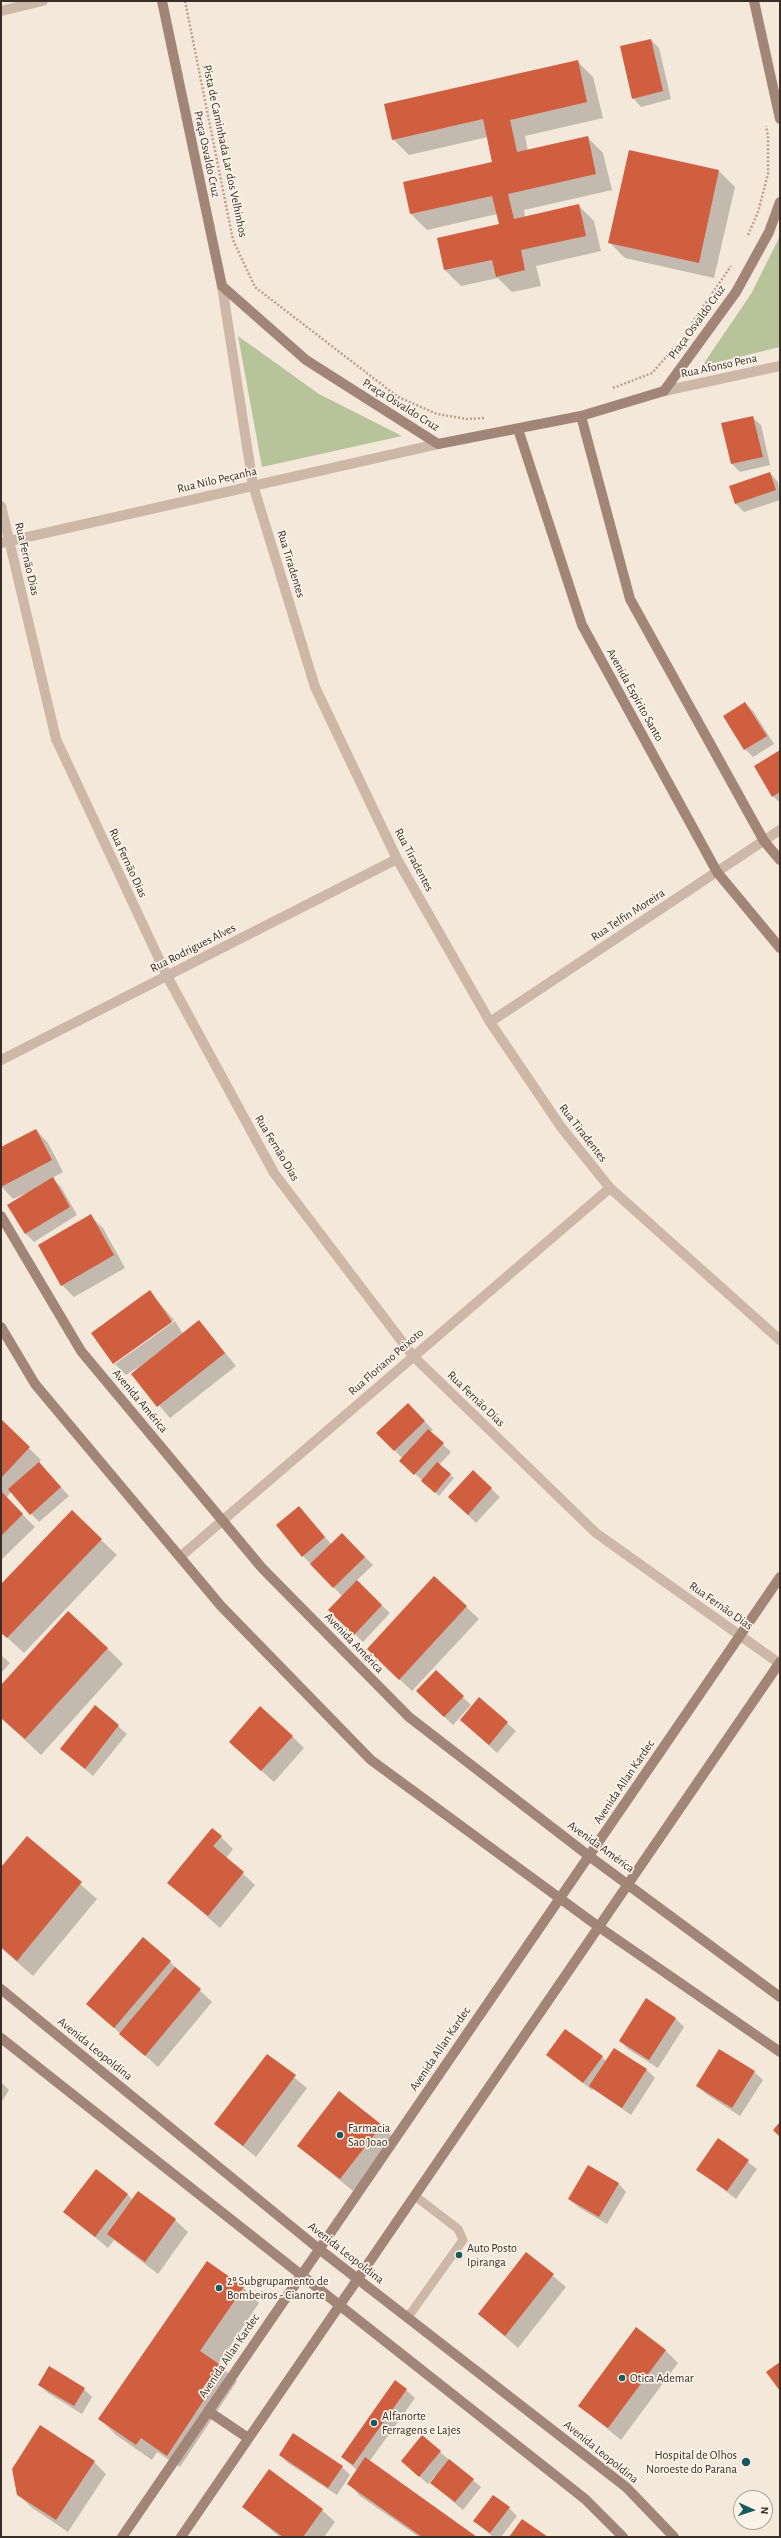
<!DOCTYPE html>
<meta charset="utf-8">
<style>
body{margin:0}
#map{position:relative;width:781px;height:2538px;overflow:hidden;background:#f4e8db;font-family:"Alegreya Sans",sans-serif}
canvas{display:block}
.frame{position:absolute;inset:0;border:2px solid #392d28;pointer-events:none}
.north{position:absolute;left:733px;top:2490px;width:40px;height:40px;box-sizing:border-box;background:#fbf2e8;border:1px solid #ada39b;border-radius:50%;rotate:93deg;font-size:11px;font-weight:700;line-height:16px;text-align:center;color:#392d28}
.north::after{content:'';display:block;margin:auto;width:14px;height:18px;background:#1a5a5e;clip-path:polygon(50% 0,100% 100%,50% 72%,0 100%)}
</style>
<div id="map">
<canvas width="781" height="2538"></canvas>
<div class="frame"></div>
<div class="north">N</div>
</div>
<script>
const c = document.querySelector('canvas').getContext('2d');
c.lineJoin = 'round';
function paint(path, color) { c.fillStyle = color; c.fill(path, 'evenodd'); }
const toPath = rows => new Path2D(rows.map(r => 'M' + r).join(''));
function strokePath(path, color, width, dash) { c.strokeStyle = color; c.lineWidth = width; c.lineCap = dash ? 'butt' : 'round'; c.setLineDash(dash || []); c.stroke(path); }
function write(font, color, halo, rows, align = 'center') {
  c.font = font + ' "Alegreya Sans",sans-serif'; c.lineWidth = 3.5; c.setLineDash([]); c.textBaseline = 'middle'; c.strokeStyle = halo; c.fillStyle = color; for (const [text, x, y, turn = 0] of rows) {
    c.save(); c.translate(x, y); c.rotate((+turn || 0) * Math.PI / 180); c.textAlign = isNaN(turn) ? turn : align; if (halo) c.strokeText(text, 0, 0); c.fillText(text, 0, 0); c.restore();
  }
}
const green = toPath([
 [780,236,780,347,702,366,751,294],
 [238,336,319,394,402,436,262,467]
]);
const shadow = toPath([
 [651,40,659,48,671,99,641,107,633,98],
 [577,61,593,77,603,118,525,136,528,151,587,137,603,153,612,190,524,210,525,217,578,205,594,221,601,251,536,266,541,286,512,292,498,278,461,286,445,270,438,239,500,225,497,214,427,230,411,214,404,183,494,163,488,137,409,155,393,139],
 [719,171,735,187,714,278,625,258,609,242],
 [752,417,761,425,770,465,740,472,732,464,722,424],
 [770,473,778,482,780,500,744,512,736,504,730,487],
 [745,703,753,711,774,744,753,757,745,749,724,716],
 [780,751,780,803,773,796,755,767],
 [36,1130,48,1143,63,1172,52,1178,61,1187,77,1215,34,1242,26,1234,38,1188,13,1199,1,1186,1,1149],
 [90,1216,103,1228,125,1268,74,1297,62,1285],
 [150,1292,174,1320,115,1362,115,1364,175,1321,183,1334,199,1321,236,1366,170,1418,132,1374,138,1367,126,1375,114,1363,93,1333],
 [408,1404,433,1430,430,1432,451,1452,439,1465,454,1478,439,1496,400,1460,402,1458,378,1433],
 [1,1421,41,1460,39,1463,69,1496,39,1522,11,1492,6,1498,35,1527,1,1560],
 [473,1472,500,1497,476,1523,458,1505],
 [299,1507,332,1545,342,1534,373,1565,356,1581,390,1613,363,1642,330,1610,342,1596,303,1556,277,1525],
 [101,1540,117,1555,24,1653,1,1632,1,1586],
 [434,1577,479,1619,412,1691,380,1661],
 [107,1648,123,1664,41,1755,1,1718,1,1686],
 [1,1655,10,1663,1,1673],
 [436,1671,471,1705,453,1725,425,1699],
 [480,1699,516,1731,497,1753,461,1720],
 [95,1706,127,1734,93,1776,61,1748],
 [292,1736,304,1748,274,1782,230,1742],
 [27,1837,97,1899,33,1976,1,1948,1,1869],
 [221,1837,233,1849,226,1858,255,1885,220,1928,169,1883],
 [170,1962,212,2002,158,2067,87,2004],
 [646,2000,676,2019,684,2027,658,2068,628,2049,620,2041],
 [614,2049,647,2070,655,2078,631,2115,593,2089,592,2090,547,2055,602,2057,606,2061],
 [720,2050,754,2072,763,2080,740,2116,706,2094,698,2086],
 [267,2055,307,2088,256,2157,216,2124],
 [1,2082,9,2090,1,2103],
 [381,2125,394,2138,353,2191,298,2146],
 [719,2140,757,2169,736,2199,698,2170],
 [618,2183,626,2192,607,2224,578,2207,569,2199],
 [139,2193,175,2220,188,2232,158,2274,114,2240,108,2248,65,2212,127,2194,133,2200],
 [527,2254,566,2287,518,2348,479,2314],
 [244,2288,259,2303,218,2364,237,2381,180,2467,157,2452,152,2460,116,2435,100,2419],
 [665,2350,678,2363,621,2440,579,2406],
 [39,2385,84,2389,92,2397,82,2414,48,2393],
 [406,2390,415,2398,369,2462,475,2537,419,2537,360,2496,348,2483,357,2470,342,2457],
 [440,2452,481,2487,463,2510,431,2483,436,2477,435,2476,428,2484,402,2461],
 [280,2455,342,2467,350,2475,337,2495,288,2463],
 [94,2462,106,2474,68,2532,31,2507,18,2494],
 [269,2471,322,2510,335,2522,324,2537,280,2537,243,2507],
 [509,2508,517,2516,501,2537,493,2537,474,2521]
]);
const building = toPath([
 [651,39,663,91,632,99,620,46],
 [578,60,587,102,510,120,517,152,588,136,596,174,508,194,514,219,579,204,586,236,521,250,525,270,496,277,492,260,444,270,437,238,499,224,492,196,410,214,403,182,492,162,483,119,392,140,384,104],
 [629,150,719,170,699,263,608,243],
 [753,416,763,457,731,464,721,423],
 [770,472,776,490,735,504,729,486],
 [745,702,767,736,744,750,723,716],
 [780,750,780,792,772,797,754,766],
 [36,1129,52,1160,1,1187,1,1147],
 [53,1177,70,1207,25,1234,7,1205],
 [91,1214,114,1255,61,1286,38,1245],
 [150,1290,172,1322,113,1364,91,1333],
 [199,1320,225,1353,157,1407,131,1374],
 [408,1403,425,1421,394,1451,376,1433],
 [1,1419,30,1447,1,1478],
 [428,1429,444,1443,414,1475,399,1461],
 [39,1462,61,1487,30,1515,8,1489],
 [437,1462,451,1474,435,1493,421,1481],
 [473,1470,492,1488,468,1515,448,1497],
 [1,1491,23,1514,1,1536],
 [299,1506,325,1537,302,1557,276,1525],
 [72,1510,102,1539,7,1638,1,1633,1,1584],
 [342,1533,365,1557,333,1588,310,1564],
 [434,1576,467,1606,399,1680,367,1649],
 [357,1580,382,1605,354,1635,328,1610],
 [68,1611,108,1648,25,1739,1,1718,1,1685],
 [436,1670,464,1696,444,1717,416,1691],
 [479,1697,508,1722,489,1745,460,1720],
 [95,1705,119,1725,85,1769,60,1749],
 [260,1706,293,1736,261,1771,229,1742],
 [212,1828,222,1836,213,1846,244,1872,208,1916,167,1883],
 [27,1836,82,1882,17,1961,1,1947,1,1867],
 [143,1937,171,1961,114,2028,86,2004],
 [175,1967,201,1989,145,2056,119,2034],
 [646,1998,676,2018,649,2060,619,2041],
 [565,2029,603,2056,583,2083,546,2055],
 [614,2048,647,2069,622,2108,589,2086],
 [719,2049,755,2071,732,2108,696,2086],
 [267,2054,296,2075,243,2146,214,2124],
 [339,2091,382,2125,340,2179,297,2146],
 [780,2122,780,2137,773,2130],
 [718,2138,749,2160,727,2191,696,2170],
 [588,2165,619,2183,599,2217,568,2199],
 [96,2169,128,2194,95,2237,63,2212],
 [138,2191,176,2219,145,2262,107,2234],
 [526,2252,554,2274,505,2336,478,2314],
 [207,2261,244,2287,200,2351,225,2368,167,2456,141,2438,136,2445,98,2419],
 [636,2327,666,2350,608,2428,578,2406],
 [780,2362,780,2391,766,2372],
 [49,2366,85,2388,74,2406,38,2385],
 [395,2380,407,2389,353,2465,341,2457],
 [40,2425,95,2461,56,2520,17,2495,12,2469],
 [293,2433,343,2466,328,2488,279,2455],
 [422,2435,441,2451,419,2477,401,2461],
 [365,2457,477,2537,422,2537,347,2484],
 [449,2459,474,2479,455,2502,430,2483],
 [269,2469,323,2509,303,2537,283,2537,242,2507],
 [493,2495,510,2507,490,2533,473,2521],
 [522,2519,548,2537,509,2537]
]);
const path = toPath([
 [185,1,233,240,255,287,398,397,437,414,467,419,484,418],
 [748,235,758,212,768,174,768,137,766,126],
 [692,323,731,266],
 [613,388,652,373,674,348]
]);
const lane = toPath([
 [408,2317,463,2240,458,2229,415,2196]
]);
const street = toPath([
 [1,11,43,1],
 [222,286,253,485,315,687,397,859,490,1022,561,1127,610,1188,780,1340],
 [664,391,780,366],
 [1,506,56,739,167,976,274,1173,413,1356,596,1533,780,1664],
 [1,543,438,444],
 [490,1022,780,830],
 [1,1060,397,859],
 [180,1557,610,1188]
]);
const secondary = toPath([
 [162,1,222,286,306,360,438,444,581,416,664,391,736,292,769,232,780,202],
 [754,1,780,119],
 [581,416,630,599,764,841,780,860],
 [518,429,582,625,717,872,780,948],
 [1,1216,81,1351,262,1568,409,1717,589,1856,780,1997],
 [1,1327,35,1384,221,1606,371,1760,599,1927,780,2052],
 [1,1989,319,2249,626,2487,674,2537],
 [1,2038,585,2499,623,2537],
 [208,2411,248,2438],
 [122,2537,780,1577],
 [181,2537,780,1662]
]);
const markers = [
 [340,2135,4,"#1a5a5e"],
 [459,2255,4,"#1a5a5e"],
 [219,2288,4,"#1a5a5e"],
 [622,2378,4,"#1a5a5e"],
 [374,2423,4,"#1a5a5e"],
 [746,2462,5,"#1a5a5e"]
];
const streetNames = [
 ["Pista de Caminhada Lar dos Velhinhos",225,151,78],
 ["Praça Osvaldo Cruz",207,154,78],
 ["Praça Osvaldo Cruz",697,322,-54],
 ["Rua Afonso Pena",719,366,-12],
 ["Praça Osvaldo Cruz",401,405,32],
 ["Rua Nilo Peçanha",217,480,-13],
 ["Rua Fernão Dias",27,559,77],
 ["Rua Tiradentes",291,564,73],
 ["Avenida Espírito Santo",635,695,61],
 ["Rua Tiradentes",414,860,62],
 ["Rua Fernão Dias",128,863,65],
 ["Rua Telfin Moreira",628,915,-33],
 ["Rua Rodrigues Alves",193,948,-27],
 ["Rua Tiradentes",583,1133,52],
 ["Rua Fernão Dias",277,1148,59],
 ["Rua Floriano Peixoto",386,1362,-41],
 ["Rua Fernão Dias",476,1399,44],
 ["Avenida América",140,1401,50],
 ["Rua Fernão Dias",721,1606,35],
 ["Avenida América",354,1643,46],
 ["Avenida Allan Kardec",624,1782,-56],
 ["Avenida América",601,1847,36],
 ["Avenida Leopoldina",95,2049,39],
 ["Avenida Allan Kardec",440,2049,-56],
 ["Avenida Leopoldina",346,2253,38],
 ["Avenida Allan Kardec",229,2356,-56],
 ["Avenida Leopoldina",601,2452,39]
];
const poiNames = [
 ["Farmacia",348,2128],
 ["Sao Joao",348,2142],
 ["Auto Posto",467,2248],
 ["Ipiranga",467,2262],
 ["2º Subgrupamento de",227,2281],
 ["Bombeiros - Cianorte",227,2295],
 ["Otica Ademar",630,2378],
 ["Alfanorte",382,2416],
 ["Ferragens e Lajes",382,2430],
 ["Hospital de Olhos",737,2455,"right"],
 ["Noroeste do Parana",737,2469,"right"]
];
paint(green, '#b7c49a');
paint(shadow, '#0003');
paint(building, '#cf5f3e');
strokePath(path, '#b9a190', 2.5, [2, 2]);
strokePath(lane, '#cdb7a6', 9);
strokePath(street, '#cdb7a6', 10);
strokePath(secondary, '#a18677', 10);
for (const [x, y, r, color] of markers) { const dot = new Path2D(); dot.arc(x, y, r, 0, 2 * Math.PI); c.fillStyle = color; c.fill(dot); strokePath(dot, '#fbf2e8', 1.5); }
write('12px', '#392d28', '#fbf2e8', streetNames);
write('12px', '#392d28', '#fbf2e8', poiNames, 'left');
</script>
